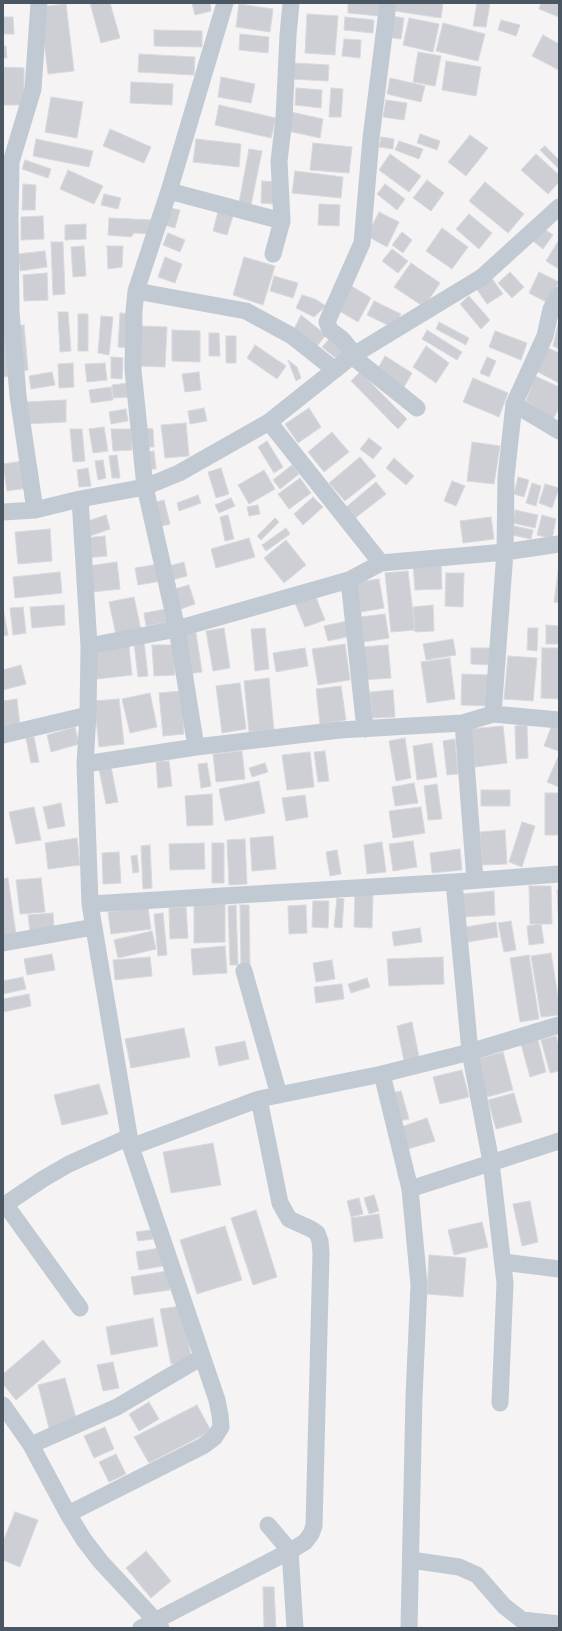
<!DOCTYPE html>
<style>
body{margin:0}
#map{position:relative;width:562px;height:1631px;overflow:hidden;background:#f5f3f3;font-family:Manrope,sans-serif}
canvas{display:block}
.frame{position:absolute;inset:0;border:4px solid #4a5661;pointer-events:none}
</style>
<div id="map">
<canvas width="562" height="1631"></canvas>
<div class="frame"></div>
</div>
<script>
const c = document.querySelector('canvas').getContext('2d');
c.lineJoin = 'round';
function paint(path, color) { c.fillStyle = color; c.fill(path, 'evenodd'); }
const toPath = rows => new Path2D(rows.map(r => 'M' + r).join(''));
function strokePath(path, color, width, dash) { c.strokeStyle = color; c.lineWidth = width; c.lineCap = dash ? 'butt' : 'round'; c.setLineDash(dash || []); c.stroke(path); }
const building = toPath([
 [90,3,110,3,120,38,101,43,90,3],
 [192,3,210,3,211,11,195,15,192,3],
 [348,3,380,3,379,16,348,13,348,3],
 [396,3,443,3,441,18,395,11,396,3],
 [477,3,490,3,486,27,473,26,477,3],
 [541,3,559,3,559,17,539,9,541,3],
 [66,4,74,71,48,74,40,7,66,4],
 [239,4,273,9,270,32,236,27,239,4],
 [307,14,338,16,335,55,305,53,307,14],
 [391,16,404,18,401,39,387,37,391,16],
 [3,17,13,17,14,34,3,34,3,17],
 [345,17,374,20,373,33,344,30,345,17],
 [409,18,439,24,433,52,403,45,409,18],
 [501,20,520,25,516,36,498,30,501,20],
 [443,23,485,34,478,61,436,51,443,23],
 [154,30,202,31,202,47,154,46,154,30],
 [240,34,269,37,268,53,239,50,240,34],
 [543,35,559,44,559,70,532,56,543,35],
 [344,39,361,40,360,58,342,56,344,39],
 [3,46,6,46,7,58,3,58,3,46],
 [418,52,441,56,435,86,413,82,418,52],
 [139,54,195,57,194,75,138,72,139,54],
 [446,61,481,67,476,96,442,90,446,61],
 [293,63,329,65,328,81,292,79,293,63],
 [3,67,24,68,24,105,3,105,3,67],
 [221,77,255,84,251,103,218,97,221,77],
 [390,78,425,86,421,102,387,94,390,78],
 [131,82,173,84,172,105,130,103,131,82],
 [296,88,322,90,321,108,295,105,296,88],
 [331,88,343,89,341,117,329,117,331,88],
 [51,97,83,102,77,138,45,132,51,97],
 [386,100,407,103,404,120,383,117,386,100],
 [219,105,276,118,271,138,215,125,219,105],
 [291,112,323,119,320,138,288,131,291,112],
 [110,129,151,147,144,163,103,146,110,129],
 [420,134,440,141,437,150,417,143,420,134],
 [470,135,488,148,466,176,448,162,470,135],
 [381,137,394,139,393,149,379,147,381,137],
 [36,139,93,151,89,167,33,156,36,139],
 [196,139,241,144,239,167,193,162,196,139],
 [399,141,423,149,419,159,395,150,399,141],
 [313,143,352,147,349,173,310,170,313,143],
 [545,146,559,160,559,169,540,150,545,146],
 [249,149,262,151,251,205,239,203,249,149],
 [390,154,421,176,409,192,379,170,390,154],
 [536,154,559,175,559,182,548,194,521,170,536,154],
 [25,160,51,169,48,178,22,169,25,160],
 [68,170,103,186,94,204,60,189,68,170],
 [295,171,343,177,341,198,292,193,295,171],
 [427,180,444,193,431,211,413,198,427,180],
 [262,181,275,182,274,204,261,203,262,181],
 [485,182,524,214,508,233,469,201,485,182],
 [23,184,36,185,35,210,22,210,23,184],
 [385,184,405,199,397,210,377,194,385,184],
 [104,194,121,198,118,209,101,205,104,194],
 [319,204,340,205,339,226,318,225,319,204],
 [170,208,180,210,175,228,165,225,170,208],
 [219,208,234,213,227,235,213,231,219,208],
 [379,212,399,222,387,247,367,236,379,212],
 [469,214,492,233,479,249,456,229,469,214],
 [43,216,44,239,21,240,21,217,43,216],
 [109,218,154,220,153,234,134,233,131,237,108,235,109,218],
 [86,224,86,239,65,240,65,225,86,224],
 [442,228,468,247,452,269,426,251,442,228],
 [543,228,553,235,543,249,533,241,543,228],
 [402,232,412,240,403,253,392,245,402,232],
 [168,233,185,240,180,252,163,245,168,233],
 [559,240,559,269,546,261,559,240],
 [51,242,63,242,65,294,53,295,51,242],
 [84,246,86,276,73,277,71,247,84,246],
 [107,246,123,246,122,267,108,269,107,246],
 [392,249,408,261,398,273,382,261,392,249],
 [45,251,47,267,20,271,18,254,45,251],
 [165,257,182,264,175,283,158,277,165,257],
 [244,257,275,266,263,305,233,295,244,257],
 [411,263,440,283,424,307,394,287,411,263],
 [510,272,524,287,512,298,498,283,510,272],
 [539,272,559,282,548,303,529,293,539,272],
 [47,273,48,300,24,301,23,275,47,273],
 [274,276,298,283,293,298,270,291,274,276],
 [491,277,503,294,487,304,476,288,491,277],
 [350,285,371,298,358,322,336,309,350,285],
 [302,295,315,299,326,306,314,317,296,308,302,295],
 [469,296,490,320,481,329,460,304,469,296],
 [374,301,401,314,394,328,367,315,374,301],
 [58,312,68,312,71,351,60,352,58,312],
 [120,313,131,314,129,348,118,347,120,313],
 [78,314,88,314,88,351,78,351,78,314],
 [301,315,326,335,317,346,293,331,301,315],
 [101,316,113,317,109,355,98,353,101,316],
 [559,320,559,349,553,346,559,320],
 [439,322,469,338,466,345,436,329,439,322],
 [8,325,13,376,3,377,3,326,8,325],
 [24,325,28,370,19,371,15,326,24,325],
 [141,326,167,327,165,367,140,366,141,326],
 [172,330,200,331,200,362,172,361,172,330],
 [427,330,462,352,457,360,422,339,427,330],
 [495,331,527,343,521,360,489,347,495,331],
 [209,333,219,333,220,356,209,356,209,333],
 [226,336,236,336,236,363,226,363,226,336],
 [330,338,345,351,337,359,322,347,330,338],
 [255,345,286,366,277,379,247,358,255,345],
 [426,346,449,363,436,383,413,367,426,346],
 [544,346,559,353,559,383,532,369,544,346],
 [385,356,412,373,404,387,377,370,385,356],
 [111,357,123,358,122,379,111,378,111,357],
 [487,357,496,361,489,377,480,373,487,357],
 [288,360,297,367,301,378,296,381,288,360],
 [73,363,74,387,59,388,58,364,73,363],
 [105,363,107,380,87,382,85,364,105,363],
 [52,372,55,385,31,389,29,376,52,372],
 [199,372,201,390,185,392,182,374,199,372],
 [360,372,407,419,398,429,351,381,360,372],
 [535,376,559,387,559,408,553,419,526,401,535,376],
 [473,378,508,393,499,417,463,402,473,378],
 [128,383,129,397,113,398,112,385,128,383],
 [111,387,113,400,91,403,89,390,111,387],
 [66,400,66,422,25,424,25,402,66,400],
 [204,408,207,421,190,424,188,411,204,408],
 [309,408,321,427,298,443,285,424,309,408],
 [126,409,128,421,111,424,109,412,126,409],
 [186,423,189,456,165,458,161,425,186,423],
 [104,427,108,451,93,453,89,429,104,427],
 [145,428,153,429,154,447,146,447,145,428],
 [70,429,82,429,85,461,73,462,70,429],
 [111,429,131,429,132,450,113,451,111,429],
 [332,432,349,452,324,472,308,452,332,432],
 [369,438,382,448,373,459,360,449,369,438],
 [267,441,283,467,274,473,258,447,267,441],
 [472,442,500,446,494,484,467,481,472,442],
 [154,451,156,469,149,469,147,452,154,451],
 [117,455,120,478,112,478,109,456,117,455],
 [360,457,376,476,345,501,329,483,360,457],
 [394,458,414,476,406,485,386,468,394,458],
 [103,460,106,478,98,480,95,461,103,460],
 [23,461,28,488,7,491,3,464,23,461],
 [292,465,299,474,280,489,273,480,292,465],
 [88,468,91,486,79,487,77,470,88,468],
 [221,468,229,494,216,498,208,472,221,468],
 [264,470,275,489,249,504,238,485,264,470],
 [518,477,529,480,524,497,514,494,518,477],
 [300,478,311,493,289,509,278,494,300,478],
 [452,481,465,486,456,506,444,501,452,481],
 [376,482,386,494,354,519,345,508,376,482],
 [532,483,541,486,536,506,526,503,532,483],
 [545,484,559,488,552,508,539,503,545,484],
 [198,495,201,503,179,511,177,503,198,495],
 [313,497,323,507,303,525,294,514,313,497],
 [231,498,235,506,219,513,215,505,231,498],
 [164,500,170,524,157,527,151,503,164,500],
 [258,505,260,514,249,516,247,507,258,505],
 [515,510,538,515,535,528,513,523,515,510],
 [106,515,110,529,90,536,85,522,106,515],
 [228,515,234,539,225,541,220,517,228,515],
 [542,515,556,519,552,539,537,535,542,515],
 [491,517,494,539,463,543,460,521,491,517],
 [275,518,279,522,261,540,257,536,275,518],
 [514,526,533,530,531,539,512,535,514,526],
 [286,528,290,534,266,551,262,545,286,528],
 [50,529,52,561,18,564,15,532,50,529],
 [105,536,107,556,86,558,84,538,105,536],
 [249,538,255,557,216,568,211,549,249,538],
 [286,540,306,565,284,583,264,558,286,540],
 [117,562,120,589,92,592,88,566,117,562],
 [184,562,187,576,172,580,169,566,184,562],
 [441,563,442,589,415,590,413,564,441,563],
 [159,564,162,581,138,585,135,568,159,564],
 [559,564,559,603,554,602,559,564],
 [408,571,415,630,391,632,385,573,408,571],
 [60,572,62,593,15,598,13,577,60,572],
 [446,573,464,573,463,607,445,606,446,573],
 [379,579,384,608,361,612,357,582,379,579],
 [189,585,195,604,178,610,171,590,189,585],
 [315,595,325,620,305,627,295,603,315,595],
 [134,597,141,630,116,635,109,602,134,597],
 [64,605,65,625,32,628,30,607,64,605],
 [433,605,434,631,415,632,413,607,433,605],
 [23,607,26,633,13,635,10,608,23,607],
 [3,608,8,635,3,636,3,608],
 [166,609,169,622,146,626,144,613,166,609],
 [385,614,389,638,364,642,361,617,385,614],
 [347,621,351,636,328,641,324,626,347,621],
 [546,625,559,626,559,644,546,644,546,625],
 [224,628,230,668,213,671,206,631,224,628],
 [265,628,269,669,255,671,251,629,265,628],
 [528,628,538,628,537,651,527,650,528,628],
 [196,633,202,672,188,674,182,635,196,633],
 [453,639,456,655,426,660,423,644,453,639],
 [144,642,148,676,138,677,134,643,144,642],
 [345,644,350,680,318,685,312,649,345,644],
 [152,645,173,645,175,675,154,676,152,645],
 [388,645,391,678,364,680,362,647,388,645],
 [129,646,132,675,97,679,94,650,129,646],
 [305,648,308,666,276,672,273,653,305,648],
 [471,648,493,648,493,665,471,664,471,648],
 [542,648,559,648,559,699,541,698,542,648],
 [508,656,537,658,533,701,504,699,508,656],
 [450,658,455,699,427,703,421,662,450,658],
 [21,665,26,684,3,690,3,670,21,665],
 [462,674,490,675,488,706,461,705,462,674],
 [269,678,274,730,249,732,244,681,269,678],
 [240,683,246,729,222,733,216,686,240,683],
 [341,686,346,720,320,724,316,689,341,686],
 [393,690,395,717,372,718,370,692,393,690],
 [181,691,184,734,163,736,159,693,181,691],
 [150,693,157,727,130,733,122,699,150,693],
 [17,699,20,726,3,728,3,701,17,699],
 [119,699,124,744,99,747,94,701,119,699],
 [553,722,559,725,559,751,544,746,553,722],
 [527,725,528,758,516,759,515,726,527,725],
 [503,726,507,763,475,767,470,729,503,726],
 [75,727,79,744,51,752,47,735,75,727],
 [34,737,39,762,31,763,26,738,34,737],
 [405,738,411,778,396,781,389,741,405,738],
 [455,739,458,774,447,775,443,741,455,739],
 [432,743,437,777,417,780,413,746,432,743],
 [242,751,245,779,216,782,213,754,242,751],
 [325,751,329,781,318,782,314,752,325,751],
 [310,752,314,787,287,790,282,755,310,752],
 [558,757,559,757,559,787,547,782,558,757],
 [169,761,172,786,158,788,156,762,169,761],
 [207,763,211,786,201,788,198,764,207,763],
 [265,763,268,772,252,777,249,768,265,763],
 [111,767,118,802,106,804,99,769,111,767],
 [259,781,265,813,225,821,219,789,259,781],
 [414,783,418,803,395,806,392,787,414,783],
 [437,784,442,819,428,820,424,786,437,784],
 [481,790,510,790,510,806,481,806,481,790],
 [545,793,559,793,559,835,545,835,545,793],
 [212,794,213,825,187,826,185,796,212,794],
 [305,795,308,817,286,821,282,798,305,795],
 [61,803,65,826,48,829,43,807,61,803],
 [34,807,41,840,16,844,9,812,34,807],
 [421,807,425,833,393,838,389,811,421,807],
 [522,822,535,826,522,867,509,862,522,822],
 [505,830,507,864,482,865,480,832,505,830],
 [273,836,276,869,252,871,250,838,273,836],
 [77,838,80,865,48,869,45,843,77,838],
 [245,839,247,884,229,885,227,840,245,839],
 [413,841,417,867,393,871,389,844,413,841],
 [382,842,386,872,367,874,364,845,382,842],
 [204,843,205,869,170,870,169,844,204,843],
 [212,843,224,843,224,883,212,883,212,843],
 [150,845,152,888,143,889,141,846,150,845],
 [460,849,462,870,432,873,430,853,460,849],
 [337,850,341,874,330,876,326,852,337,850],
 [119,852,121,883,103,884,102,853,119,852],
 [137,855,139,872,133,873,131,856,137,855],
 [8,878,16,934,3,936,3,879,8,878],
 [41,878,45,912,20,914,16,880,41,878],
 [529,886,551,886,552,924,530,924,529,886],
 [557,890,559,890,559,926,557,890],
 [494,891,495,915,463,917,462,894,494,891],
 [355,894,373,894,372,928,354,927,355,894],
 [337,898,344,899,342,928,334,927,337,898],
 [313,901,329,901,328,928,312,927,313,901],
 [194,904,225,904,225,942,194,943,194,904],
 [236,905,238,965,230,965,228,906,236,905],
 [240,905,249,905,250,967,241,967,240,905],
 [306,905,307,933,289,934,288,906,306,905],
 [148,907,151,929,111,934,108,912,148,907],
 [186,907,188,938,170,939,169,908,186,907],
 [53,913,54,929,30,931,28,915,53,913],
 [163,913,167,955,158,956,154,914,163,913],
 [511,921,516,950,504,952,498,923,511,921],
 [496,922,498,937,468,942,466,927,496,922],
 [541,924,544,943,529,945,527,926,541,924],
 [420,928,422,942,394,946,392,932,420,928],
 [152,931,156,949,118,958,114,940,152,931],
 [225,946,227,973,193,975,191,949,225,946],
 [551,953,559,1003,559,1015,541,1017,531,956,551,953],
 [52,954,55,970,27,975,24,959,52,954],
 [529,955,539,1019,520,1022,510,958,529,955],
 [150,957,152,976,115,980,113,960,150,957],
 [443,957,444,984,389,986,387,959,443,957],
 [332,960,335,979,316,982,313,963,332,960],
 [23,977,26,989,3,994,3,981,23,977],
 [367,978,370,987,351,993,348,984,367,978],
 [342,984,344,999,316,1003,314,987,342,984],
 [29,994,31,1006,3,1012,3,999,29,994],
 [412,1022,419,1057,404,1061,397,1026,412,1022],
 [184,1028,190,1057,131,1068,125,1039,184,1028],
 [556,1036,559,1046,559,1071,550,1073,541,1040,556,1036],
 [538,1040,546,1072,530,1077,521,1044,538,1040],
 [245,1041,249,1059,219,1066,215,1047,245,1041],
 [503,1052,513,1090,487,1097,477,1059,503,1052],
 [462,1070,469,1097,440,1104,433,1077,462,1070],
 [99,1084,108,1114,62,1125,54,1095,99,1084],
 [401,1091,409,1119,399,1121,391,1093,401,1091],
 [514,1093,522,1122,496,1129,488,1100,514,1093],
 [427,1118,435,1141,408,1149,401,1127,427,1118],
 [213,1143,221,1185,171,1193,163,1152,213,1143],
 [374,1195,379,1211,369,1214,364,1198,374,1195],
 [359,1198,363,1214,351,1217,347,1201,359,1198],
 [530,1201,538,1242,522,1246,513,1204,530,1201],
 [256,1210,277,1277,253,1285,231,1218,256,1210],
 [379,1214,383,1238,354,1242,351,1218,379,1214],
 [482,1222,488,1247,454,1255,448,1230,482,1222],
 [225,1226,242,1280,197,1294,180,1240,225,1226],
 [151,1230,153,1239,138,1241,136,1232,151,1230],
 [159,1248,163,1266,139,1270,136,1252,159,1248],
 [429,1255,466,1258,463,1297,427,1294,429,1255],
 [167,1271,170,1290,134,1295,131,1277,167,1271],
 [181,1306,192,1360,171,1364,160,1309,181,1306],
 [153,1318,158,1346,111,1355,106,1327,153,1318],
 [43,1340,61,1362,16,1400,3,1384,3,1374,43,1340],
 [113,1362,119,1388,103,1391,97,1365,113,1362],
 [65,1378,77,1421,49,1428,38,1385,65,1378],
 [149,1402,159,1419,139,1431,129,1414,149,1402],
 [197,1405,211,1431,149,1463,134,1437,197,1405],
 [105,1427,114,1449,94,1458,84,1436,105,1427],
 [116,1454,126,1474,109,1482,99,1462,116,1454],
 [15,1512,38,1520,20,1567,3,1560,3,1542,15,1512],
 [146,1551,171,1581,151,1598,126,1568,146,1551],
 [263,1587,274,1587,276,1628,264,1628,263,1587]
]);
const street = toPath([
 [169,191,282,221],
 [273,254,282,221,279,161,284,119,288,35,291,3],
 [136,291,169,191,225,3],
 [11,312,18,396,35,510],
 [3,314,11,312,10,218,11,162,33,89,39,3],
 [352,356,417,408],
 [514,404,559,431],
 [269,422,381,563],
 [80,499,89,646,88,715,85,764,196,747,340,730,463,723,493,714,559,720],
 [3,512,35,510,80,499,145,487,179,473,269,422,352,356,482,277,559,207],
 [349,580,365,729],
 [89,646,177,629,349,580,381,563,505,552,559,544],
 [493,714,505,552,506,477,514,404,545,336,551,309,559,295],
 [463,723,475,880],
 [3,735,88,715],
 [196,747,177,629,145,487,133,370,134,311,136,291,246,311,292,336,335,370,352,356,352,351,342,339,330,330,327,322,362,243,371,138,388,3],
 [454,882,470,1052,491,1162,505,1283,500,1403],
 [90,904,454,882,559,874],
 [3,943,94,927],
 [244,971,279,1095],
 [382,1074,410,1189,559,1141],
 [131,1147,259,1099,382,1074,470,1052,559,1025],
 [5,1204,80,1308],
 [3,1206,43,1179,69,1164,129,1137],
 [503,1262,559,1269],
 [3,1405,31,1445,68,1514,84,1540,101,1562,155,1620,161,1628],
 [31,1445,117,1407,202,1357],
 [68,1514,203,1446,214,1438,221,1427,220,1415,217,1400,131,1147,90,904,85,764],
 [268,1525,290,1551,295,1628],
 [411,1560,459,1567,477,1575,504,1606,522,1620,559,1624],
 [141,1628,290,1551,305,1542,311,1534,314,1526,321,1253,320,1241,317,1233,311,1229,289,1219,280,1203,259,1099],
 [409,1628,414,1397,419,1285,410,1189]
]);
paint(building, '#cdcfd5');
strokePath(building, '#d7d9de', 1);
strokePath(street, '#c1cad2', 17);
</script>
